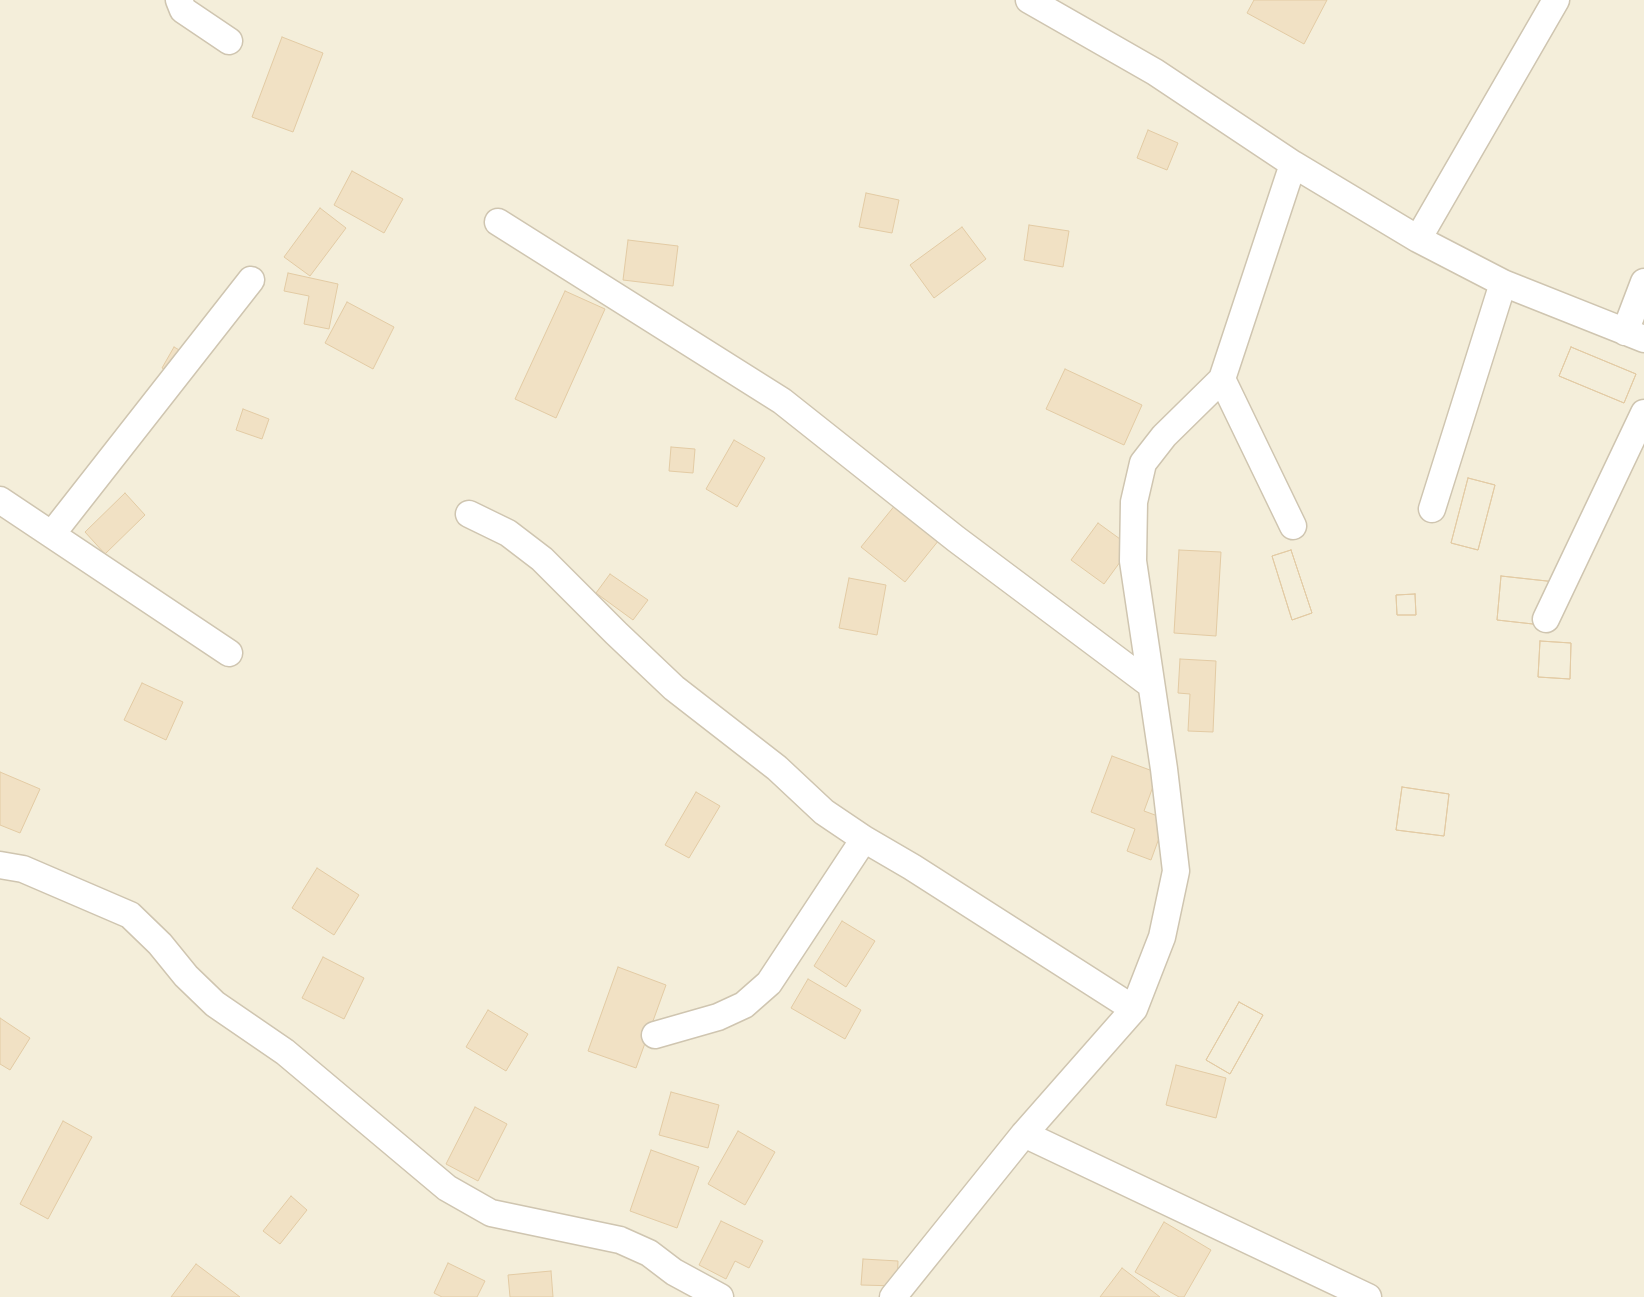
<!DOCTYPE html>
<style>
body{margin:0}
canvas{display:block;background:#fcfaec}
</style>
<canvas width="1644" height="1297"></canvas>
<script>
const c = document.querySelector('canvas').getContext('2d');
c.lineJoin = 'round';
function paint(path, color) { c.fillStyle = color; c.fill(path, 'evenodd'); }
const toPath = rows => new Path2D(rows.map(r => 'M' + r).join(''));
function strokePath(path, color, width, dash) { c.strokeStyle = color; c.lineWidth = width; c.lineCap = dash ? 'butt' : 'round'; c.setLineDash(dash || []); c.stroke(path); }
const residential = toPath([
 [0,0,1644,0,1644,1297,0,1297]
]);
const building = toPath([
 [1254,0,1327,0,1304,44,1247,13,1254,0],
 [282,37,323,53,293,132,252,117,282,37],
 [1148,130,1178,143,1167,170,1137,158,1148,130],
 [352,171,403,199,384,233,334,205,352,171],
 [866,193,899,200,892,233,859,227,866,193],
 [320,208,346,228,310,276,284,257,320,208],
 [1029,225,1069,231,1063,267,1024,260,1029,225],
 [962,227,986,259,934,298,910,265,962,227],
 [628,240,678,246,673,286,623,280,628,240],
 [288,273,338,284,329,329,304,324,309,296,284,291,288,273],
 [565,291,605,309,556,418,515,399,565,291],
 [347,302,394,327,373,369,325,343,347,302],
 [174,347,195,359,182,380,162,368,174,347],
 [1571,347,1636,374,1624,403,1559,376,1571,347],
 [1571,347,1636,374,1624,403,1559,376,1571,347],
 [1065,369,1142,405,1124,445,1046,409,1065,369],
 [243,409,269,419,262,439,236,430,243,409],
 [734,440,765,458,737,507,706,489,734,440],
 [671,447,695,449,693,473,669,471,671,447],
 [1468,478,1495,485,1478,550,1451,543,1468,478],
 [1468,478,1495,485,1478,550,1451,543,1468,478],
 [125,493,145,515,105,554,85,532,125,493],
 [896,504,939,540,905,582,861,547,896,504],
 [1098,523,1131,547,1104,584,1071,560,1098,523],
 [1179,550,1221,552,1216,636,1174,633,1179,550],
 [1291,550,1312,613,1292,620,1272,556,1291,550],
 [1291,550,1312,613,1292,620,1272,556,1291,550],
 [610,574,648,600,633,620,596,593,610,574],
 [1501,576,1556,582,1551,626,1497,620,1501,576],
 [1501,576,1556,582,1551,626,1497,620,1501,576],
 [849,578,886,585,877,635,839,628,849,578],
 [1415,594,1416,615,1397,615,1396,595,1415,594],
 [1415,594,1416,615,1397,615,1396,595,1415,594],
 [1540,641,1571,643,1570,679,1538,677,1540,641],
 [1540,641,1571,643,1570,679,1538,677,1540,641],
 [1180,659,1216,661,1213,732,1188,731,1190,694,1178,693,1180,659],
 [142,683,183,702,166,740,124,720,142,683],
 [1112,756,1158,773,1144,811,1166,819,1151,860,1127,851,1135,829,1091,812,1112,756],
 [0,772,40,789,20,833,0,825,0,772],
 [1402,787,1449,794,1444,836,1396,830,1402,787],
 [1402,787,1449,794,1444,836,1396,830,1402,787],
 [696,792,720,806,689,858,665,845,696,792],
 [317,868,359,895,334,935,292,908,317,868],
 [842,921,875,941,846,987,814,966,842,921],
 [323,957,364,978,344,1019,302,998,323,957],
 [618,967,666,985,636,1068,588,1051,618,967],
 [808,979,861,1010,845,1039,791,1008,808,979],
 [1239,1002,1263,1015,1230,1074,1206,1060,1239,1002],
 [1239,1002,1263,1015,1230,1074,1206,1060,1239,1002],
 [488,1010,528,1034,506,1071,466,1047,488,1010],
 [0,1018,30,1038,10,1070,0,1064,0,1018],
 [1176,1065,1226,1078,1216,1118,1166,1105,1176,1065],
 [671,1092,719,1105,708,1148,659,1135,671,1092],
 [475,1107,507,1124,478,1181,446,1164,475,1107],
 [63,1121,92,1137,48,1219,20,1204,63,1121],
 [738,1131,775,1152,745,1205,708,1184,738,1131],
 [651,1150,699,1167,677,1228,630,1211,651,1150],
 [291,1196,307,1210,280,1244,263,1231,291,1196],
 [721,1221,763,1241,749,1268,735,1261,726,1279,699,1265,721,1221],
 [1164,1222,1211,1250,1184,1297,1179,1297,1135,1272,1164,1222],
 [863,1259,898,1261,897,1286,861,1285,863,1259],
 [448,1263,485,1281,477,1297,442,1297,434,1293,448,1263],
 [196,1264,240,1297,171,1297,196,1264],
 [1122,1268,1160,1297,1100,1297,1122,1268],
 [551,1271,553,1297,510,1297,508,1275,551,1271]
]);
const street = toPath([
 [179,0,183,10,229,41],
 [1029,0,1155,72,1293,164,1418,239,1503,283,1644,339],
 [498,222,782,401,956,539,1151,685],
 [1418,239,1556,0],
 [1625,332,1644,282],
 [1222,379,1293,526],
 [0,500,229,653],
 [1432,509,1503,283],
 [469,514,508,533,542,559,616,633,674,688,777,768,824,812,864,839,912,867,1134,1009],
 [52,534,251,280],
 [1546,619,1644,413],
 [0,865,23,869,130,915,160,944,186,976,215,1004,285,1052,447,1188,491,1213,620,1240,649,1253,674,1272,720,1297],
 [655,1035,718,1017,744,1005,769,983,864,839],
 [1024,1134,1368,1297],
 [893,1297,1024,1134,1134,1009,1162,937,1176,871,1164,769,1133,561,1134,502,1143,463,1164,436,1222,379,1293,164]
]);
paint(residential, '#f4eeda');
paint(building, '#f1e1c4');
strokePath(building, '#e3cba4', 1);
strokePath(street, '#cfc5b0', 29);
strokePath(street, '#fff', 26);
</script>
